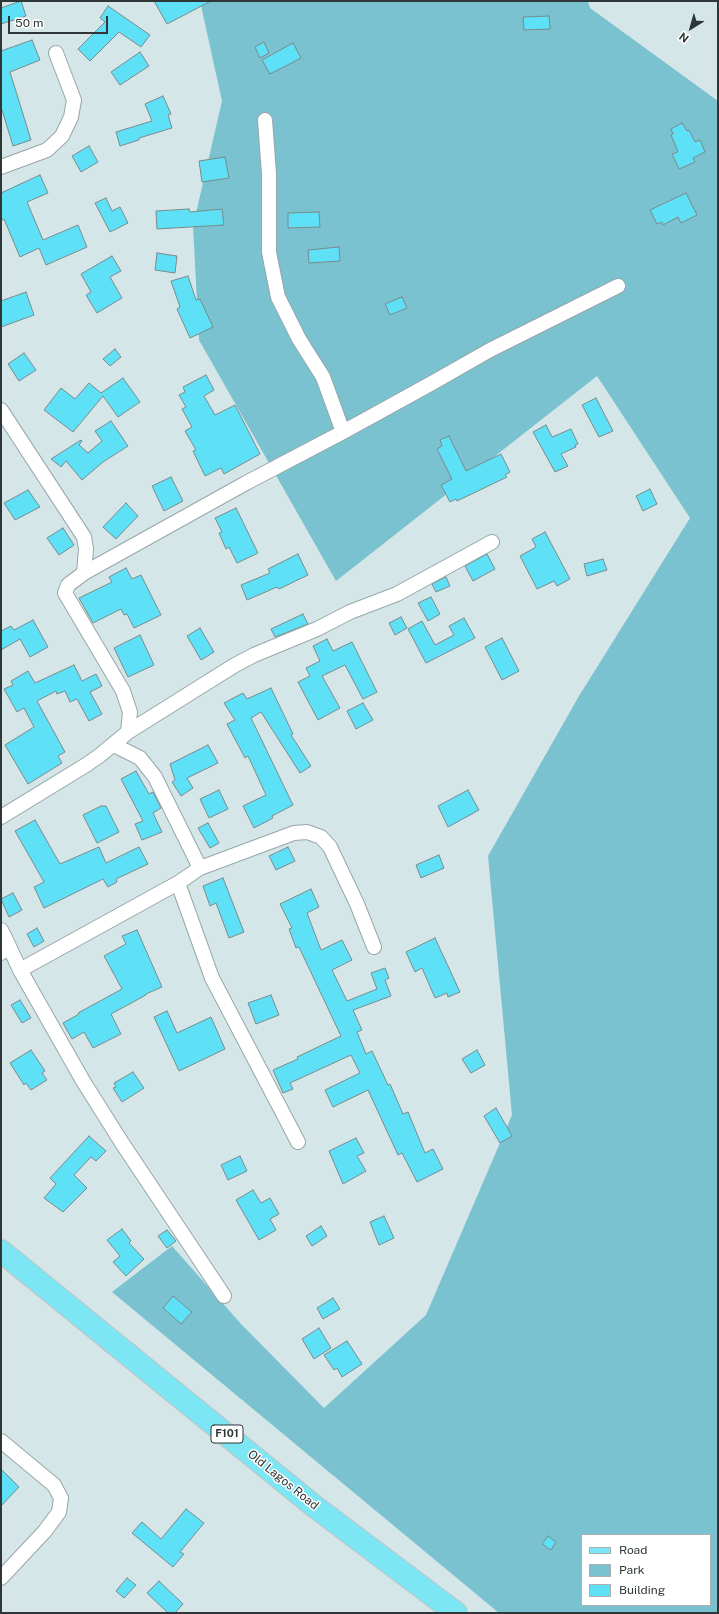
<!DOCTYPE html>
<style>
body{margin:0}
#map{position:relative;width:719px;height:1614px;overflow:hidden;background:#d5e6e9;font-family:"Public Sans",sans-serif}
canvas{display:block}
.frame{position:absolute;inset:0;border:2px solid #2f3637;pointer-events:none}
.legend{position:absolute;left:581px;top:1534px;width:130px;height:72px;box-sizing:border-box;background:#fff;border:1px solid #acafaf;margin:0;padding:5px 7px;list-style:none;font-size:12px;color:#2f3637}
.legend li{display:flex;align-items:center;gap:8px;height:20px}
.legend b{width:20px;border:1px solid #acafaf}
.north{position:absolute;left:671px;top:8px;width:40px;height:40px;-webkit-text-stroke:3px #fff;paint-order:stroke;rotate:217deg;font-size:11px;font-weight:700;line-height:16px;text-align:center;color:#2f3637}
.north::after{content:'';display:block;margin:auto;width:14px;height:18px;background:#2f3637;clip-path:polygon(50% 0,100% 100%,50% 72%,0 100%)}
.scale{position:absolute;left:8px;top:16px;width:100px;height:18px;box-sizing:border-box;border:2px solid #2f3637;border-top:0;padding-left:5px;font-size:12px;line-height:14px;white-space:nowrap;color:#2f3637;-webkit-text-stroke:3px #fff;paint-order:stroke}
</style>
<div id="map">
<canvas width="719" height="1614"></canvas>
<div class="frame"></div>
<ul class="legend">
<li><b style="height:5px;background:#7ce6f5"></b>Road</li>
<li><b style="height:11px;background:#7ac2cf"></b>Park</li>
<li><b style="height:11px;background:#5ee1f6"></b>Building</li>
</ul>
<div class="north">N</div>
<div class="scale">50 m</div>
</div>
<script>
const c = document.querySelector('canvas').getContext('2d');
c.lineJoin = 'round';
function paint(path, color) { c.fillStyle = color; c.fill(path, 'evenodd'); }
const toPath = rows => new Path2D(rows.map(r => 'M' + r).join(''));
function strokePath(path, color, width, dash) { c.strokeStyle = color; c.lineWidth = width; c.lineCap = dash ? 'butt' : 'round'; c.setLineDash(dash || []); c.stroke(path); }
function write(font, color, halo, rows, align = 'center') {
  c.font = font + ' "Public Sans",sans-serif'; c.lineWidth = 3; c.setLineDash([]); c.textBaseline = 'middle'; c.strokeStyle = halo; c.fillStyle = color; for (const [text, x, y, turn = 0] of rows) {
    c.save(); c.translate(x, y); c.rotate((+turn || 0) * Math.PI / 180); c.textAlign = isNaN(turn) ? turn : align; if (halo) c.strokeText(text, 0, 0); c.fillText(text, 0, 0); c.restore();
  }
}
const green = toPath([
 [200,1,588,1,590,8,718,101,718,1613,499,1613,112,1292,172,1246,242,1325,324,1408,426,1315,512,1115,488,856,579,696,690,518,597,376,336,581,199,340,193,226,222,101],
 [582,1535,710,1535,710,1605,582,1605]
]);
const building = toPath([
 [21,1,26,16,1,24,1,8,21,1],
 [154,1,211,1,167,24,154,1],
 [108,6,150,35,141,47,119,32,90,61,78,49,105,22,100,18,108,6],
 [549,16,550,29,524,30,523,17,549,16],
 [32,40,40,60,10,72,31,140,13,146,1,107,1,51,32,40],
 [264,42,269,53,260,58,255,47,264,42],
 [293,43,301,58,270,74,262,60,293,43],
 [140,52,149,66,120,85,111,72,140,52],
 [163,96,171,114,168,115,172,128,139,138,139,140,120,146,116,132,152,121,145,104,163,96],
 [682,123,687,131,689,130,695,142,700,140,705,152,693,158,695,162,679,169,672,154,678,152,671,135,673,134,671,129,682,123],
 [89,146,98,162,81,172,72,156,89,146],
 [225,157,229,178,202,182,199,161,225,157],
 [40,175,48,193,27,202,43,240,78,225,87,247,46,265,39,248,20,257,4,219,1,221,1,193,40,175],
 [686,193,697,215,681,223,678,217,663,225,662,222,657,224,650,210,686,193],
 [106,198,112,211,120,207,128,223,110,232,95,203,106,198],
 [189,209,190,212,222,209,224,225,157,229,156,211,189,209],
 [319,212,320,227,288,228,288,213,319,212],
 [339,247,340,261,309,263,308,250,339,247],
 [157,253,177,256,175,273,155,270,157,253],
 [112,256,121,271,110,277,122,298,97,313,86,295,91,292,81,274,112,256],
 [188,276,196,300,200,299,213,327,190,338,177,309,180,307,171,281,188,276],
 [26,292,34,315,1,327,1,301,26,292],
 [402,297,407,308,390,315,385,304,402,297],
 [115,349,121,357,110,366,103,359,115,349],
 [24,353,36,370,19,381,8,364,24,353],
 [206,375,214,390,204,396,215,415,235,405,260,454,224,474,221,468,205,476,193,451,196,450,185,431,192,427,182,409,186,407,179,395,185,392,183,387,206,375],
 [123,378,140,402,118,417,103,396,73,432,44,410,61,388,75,399,89,383,101,393,123,378],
 [596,398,613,431,599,437,582,405,596,398],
 [111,421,128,446,103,462,82,480,66,461,61,467,51,459,81,440,82,441,79,445,88,453,102,441,95,431,111,421],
 [546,425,552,437,571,429,578,444,575,445,576,447,561,454,568,466,555,472,533,432,546,425],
 [449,436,466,471,501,454,510,472,505,475,507,477,457,501,456,499,450,502,441,485,452,479,437,449,442,446,440,440,449,436],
 [171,477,183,501,164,511,152,486,171,477],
 [650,489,657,504,643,511,636,496,650,489],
 [28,490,40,507,15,520,4,503,28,490],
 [126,503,138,516,116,539,103,527,126,503],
 [236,508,258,553,237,563,229,547,226,549,219,533,222,532,215,518,236,508],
 [63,528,74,545,59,555,47,538,63,528],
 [545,532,570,579,557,586,554,581,537,589,520,556,536,547,532,539,545,532],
 [298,554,308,575,279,589,277,587,247,600,241,585,270,573,268,569,298,554],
 [487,554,495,569,473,581,465,566,487,554],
 [603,559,607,570,587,576,584,564,603,559],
 [126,568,132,579,141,575,161,615,134,628,127,614,124,615,121,609,93,623,79,598,112,582,109,577,126,568],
 [446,577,450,586,436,592,432,584,446,577],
 [431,597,440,614,428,621,418,603,431,597],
 [303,614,308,624,275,637,271,629,303,614],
 [401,617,407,628,395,635,389,623,401,617],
 [464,618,475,638,426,663,408,629,422,621,435,645,454,635,449,626,464,618],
 [33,620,48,647,30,657,20,639,1,650,1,631,11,626,14,630,33,620],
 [200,628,214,652,201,660,187,636,200,628],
 [140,635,154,665,128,677,114,648,140,635],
 [502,638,519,671,502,680,485,647,502,638],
 [327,639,333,651,352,642,377,692,363,699,345,665,322,676,340,708,318,720,298,682,310,676,306,668,320,661,313,646,327,639],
 [74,665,82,681,96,674,102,686,90,692,102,714,89,721,77,699,70,702,65,691,57,694,56,691,37,701,65,752,58,756,62,763,28,784,5,745,34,727,24,708,17,712,4,689,13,685,11,681,28,671,35,683,74,665],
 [271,688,293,734,291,735,311,766,300,773,261,712,251,718,293,805,272,816,273,818,254,828,243,806,266,795,248,756,245,758,227,724,235,720,224,703,243,693,247,699,271,688],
 [363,703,373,720,356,729,347,711,363,703],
 [208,745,218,763,187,778,193,788,181,796,172,782,175,780,170,764,208,745],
 [136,771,149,794,153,792,161,808,153,813,162,832,142,840,135,824,143,821,121,779,136,771],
 [219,790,228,809,209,818,200,799,219,790],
 [468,790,479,810,448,827,438,806,468,790],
 [101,806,106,806,119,832,97,843,83,815,101,806],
 [35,820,60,864,99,847,106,863,139,847,148,864,116,879,117,882,108,887,103,879,44,908,34,887,44,882,15,831,35,820],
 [208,823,219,843,210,848,198,828,208,823],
 [288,847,295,861,276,870,269,856,288,847],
 [439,855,444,868,421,878,416,865,439,855],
 [223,878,244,932,229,938,216,903,210,906,203,886,223,878],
 [311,889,319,907,307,913,321,950,342,940,352,960,332,970,347,1001,377,989,371,973,385,968,389,978,385,980,391,996,353,1010,362,1030,357,1032,366,1054,372,1051,388,1085,390,1084,403,1114,408,1112,425,1153,433,1149,443,1169,417,1182,402,1153,398,1155,368,1090,333,1107,325,1090,360,1073,351,1055,290,1083,293,1089,283,1093,273,1070,298,1059,297,1057,341,1036,299,947,296,948,289,929,292,928,280,904,311,889],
 [13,893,22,910,9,917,1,899,13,893],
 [37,928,44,941,34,947,27,934,37,928],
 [137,930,162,987,146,994,146,995,111,1014,121,1034,93,1048,84,1032,72,1039,63,1023,79,1014,78,1013,122,989,104,956,126,944,122,936,137,930],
 [435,938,460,992,448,997,447,993,435,998,422,968,415,972,406,952,435,938],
 [271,995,279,1015,256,1024,248,1003,271,995],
 [20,1000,31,1018,22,1023,11,1005,20,1000],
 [167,1011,177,1033,211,1017,225,1049,179,1071,154,1017,167,1011],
 [31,1050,45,1071,42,1073,47,1080,31,1090,26,1083,24,1085,10,1063,31,1050],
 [477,1050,485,1065,471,1073,462,1059,477,1050],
 [133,1072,144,1088,122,1102,113,1088,116,1087,114,1083,133,1072],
 [496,1108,512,1136,500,1143,484,1116,496,1108],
 [89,1136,106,1151,96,1161,91,1157,74,1175,87,1188,63,1212,44,1198,56,1184,50,1178,89,1136],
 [356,1138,364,1153,357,1156,366,1171,343,1184,329,1151,356,1138],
 [240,1156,247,1171,228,1180,221,1165,240,1156],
 [253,1190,261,1203,270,1198,279,1214,270,1219,276,1230,259,1240,236,1200,253,1190],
 [384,1216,394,1238,379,1245,370,1222,384,1216],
 [321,1226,327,1236,312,1246,306,1236,321,1226],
 [122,1229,131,1241,129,1243,144,1259,126,1276,113,1262,120,1256,107,1240,122,1229],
 [167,1230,176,1241,167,1248,158,1236,167,1230],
 [173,1296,192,1312,181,1324,163,1308,173,1296],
 [333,1298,340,1309,323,1319,317,1308,333,1298],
 [319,1328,331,1348,314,1359,302,1339,319,1328],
 [347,1341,362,1364,342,1377,337,1368,334,1370,324,1355,347,1341],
 [1,1469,19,1487,1,1506,1,1469],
 [186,1509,204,1523,180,1552,184,1554,173,1567,132,1533,142,1522,161,1539,186,1509],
 [548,1536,556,1542,551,1550,542,1544,548,1536],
 [127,1578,136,1585,124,1598,116,1591,127,1578],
 [159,1581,183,1604,175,1613,168,1613,147,1593,159,1581]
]);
const street = toPath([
 [265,120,269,174,269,252,278,297,299,339,323,377,343,432],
 [1,167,47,150,62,136,71,117,74,100,56,53],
 [1,410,84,537,86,549,84,573,68,585,65,593,123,691,130,712,128,732],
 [84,573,246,483,343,432,432,383,490,350,618,286],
 [114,745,140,758,155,777,200,868,294,833,307,832,321,837,330,847,357,904,374,947],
 [1,817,86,765,99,756,128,732,235,665,254,655,317,629,350,612,397,594,492,542],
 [178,883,212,978,298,1142],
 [1,930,7,942,1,953],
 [7,942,20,970,83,1081,122,1143,224,1296],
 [20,970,178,883,200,868],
 [1,1441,54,1485,61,1498,59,1512,45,1531,1,1578]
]);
const primary = toPath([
 [1,1251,314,1506,456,1613]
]);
const shields = [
 [227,1434,32]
];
const shieldNames = [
 ["F101",227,1434]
];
const streetNames = [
 ["Old Lagos Road",283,1480,39]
];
paint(green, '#7ac2cf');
paint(building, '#5ee1f6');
strokePath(building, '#7a8a8d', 1);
strokePath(street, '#97a6a9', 16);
strokePath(primary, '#c1c3c3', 24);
strokePath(street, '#fff', 14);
strokePath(primary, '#7ce6f5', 22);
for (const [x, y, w] of shields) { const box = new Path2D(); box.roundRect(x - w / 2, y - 9, w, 18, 3); c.fillStyle = '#fff'; c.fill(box); strokePath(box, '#2f3637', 1); }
write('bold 11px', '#2f3637', null, shieldNames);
write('12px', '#2f3637', '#fff', streetNames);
</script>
